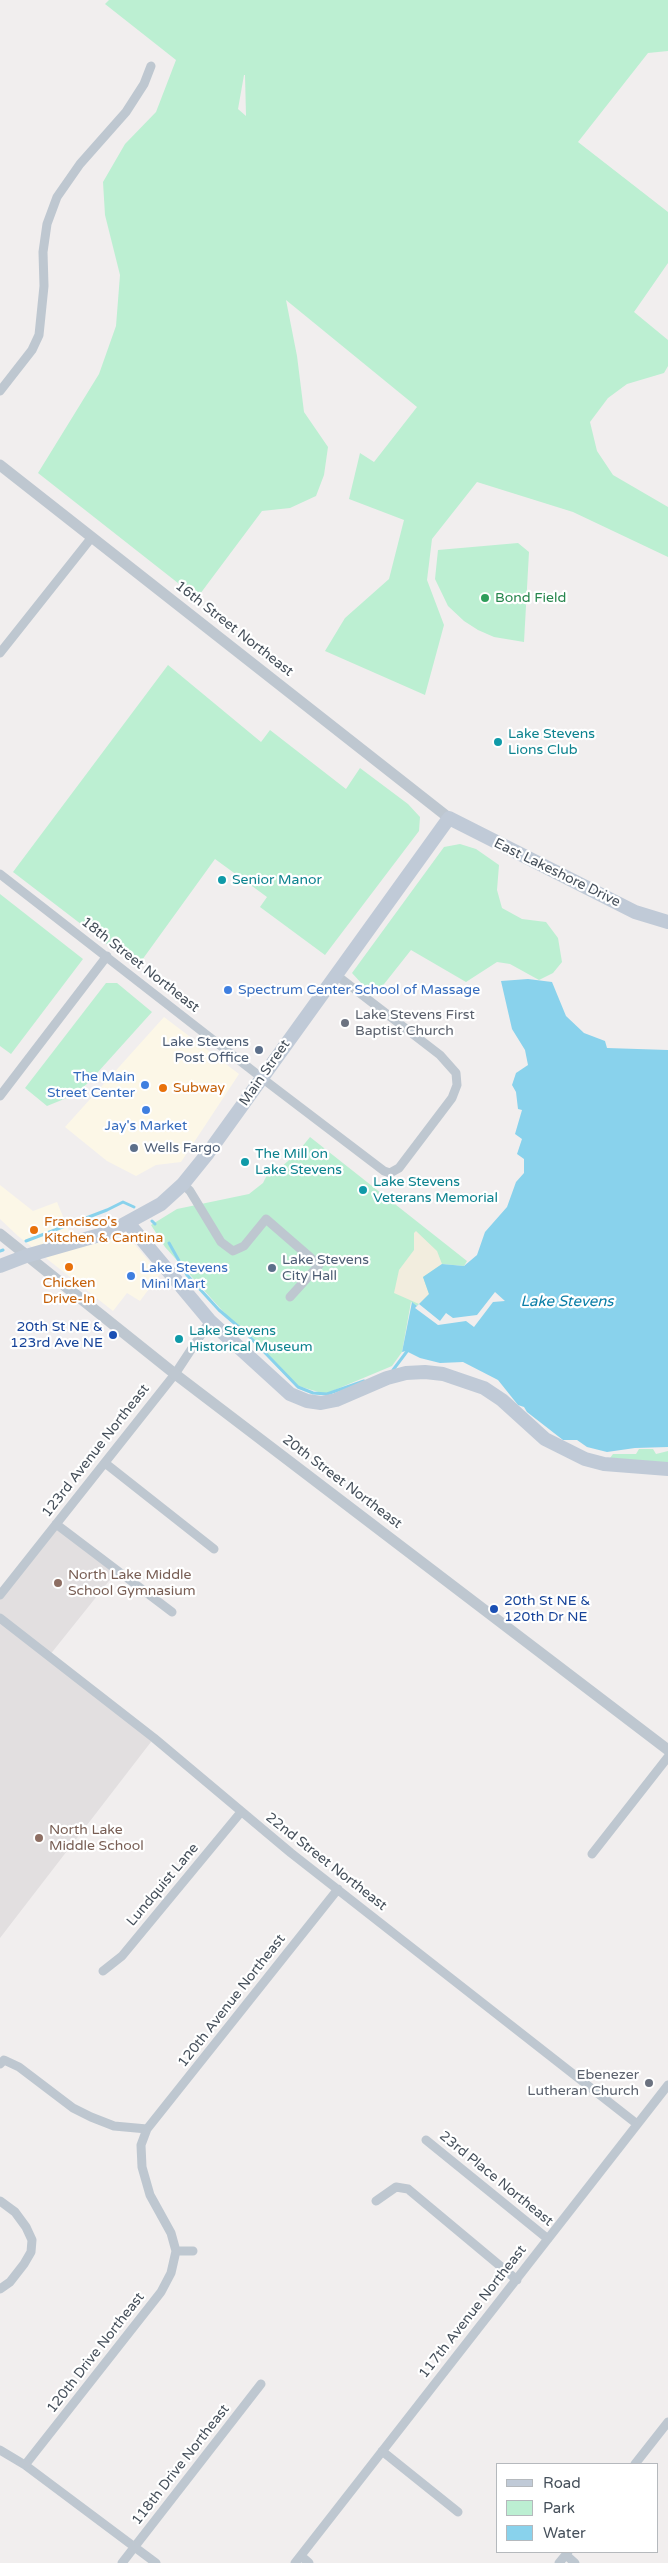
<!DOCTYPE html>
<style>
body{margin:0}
#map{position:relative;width:668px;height:2563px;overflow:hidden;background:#f1eeee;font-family:"Varela Round",sans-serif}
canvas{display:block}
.legend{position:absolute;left:496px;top:2463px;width:162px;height:90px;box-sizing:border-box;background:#fff;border:1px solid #b5b9bd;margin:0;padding:6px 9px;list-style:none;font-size:15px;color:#46505b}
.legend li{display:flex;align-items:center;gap:10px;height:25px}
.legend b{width:25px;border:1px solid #b5b9bd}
</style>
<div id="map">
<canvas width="668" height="2563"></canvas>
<ul class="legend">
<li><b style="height:6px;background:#c0cad7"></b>Road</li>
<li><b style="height:14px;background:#bcefd2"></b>Park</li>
<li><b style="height:14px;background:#89d2ec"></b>Water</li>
</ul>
</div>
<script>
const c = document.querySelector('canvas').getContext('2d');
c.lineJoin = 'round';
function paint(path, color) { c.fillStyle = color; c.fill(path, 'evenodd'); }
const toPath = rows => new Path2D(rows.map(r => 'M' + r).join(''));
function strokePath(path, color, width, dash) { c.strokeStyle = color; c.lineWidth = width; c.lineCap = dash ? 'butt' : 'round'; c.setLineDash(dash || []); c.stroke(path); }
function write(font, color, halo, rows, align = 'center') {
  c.font = font + ' "Varela Round",sans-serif'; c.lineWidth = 4.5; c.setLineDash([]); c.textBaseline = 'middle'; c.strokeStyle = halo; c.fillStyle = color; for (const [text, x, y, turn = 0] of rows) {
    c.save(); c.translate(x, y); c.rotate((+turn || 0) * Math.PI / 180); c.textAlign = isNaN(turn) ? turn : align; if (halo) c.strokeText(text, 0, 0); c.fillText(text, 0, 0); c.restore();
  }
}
const commercial = toPath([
 [164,1017,239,1074,181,1162,156,1165,136,1176,107,1161,65,1127],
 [0,1185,33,1211,57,1202,76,1248,121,1237,130,1239,160,1274,140,1301,127,1293,113,1311,18,1236,0,1219]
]);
const education = toPath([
 [56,1524,117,1571,49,1656,154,1738,0,1938,0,1595]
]);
const green = toPath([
 [109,0,668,0,668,51,648,53,578,142,668,212,668,263,634,312,668,340,668,366,664,373,627,384,608,398,590,422,597,451,613,475,668,507,668,557,573,512,477,482,432,539,427,580,444,625,425,695,325,651,345,618,389,579,404,520,349,499,360,453,374,462,417,407,286,300,297,356,304,412,328,447,324,475,316,496,290,508,262,511,197,598,38,473,99,374,116,326,120,275,105,215,103,182,125,144,156,112,176,60,105,4],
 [244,75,245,75,246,116,238,109],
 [518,543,529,552,524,642,494,637,478,630,464,621,448,606,435,579,438,550],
 [168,665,261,742,270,730,346,789,360,768,408,804,420,817,419,831,325,955,260,907,267,897,215,859,137,967,13,872],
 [460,844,476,849,499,865,497,890,502,908,522,919,546,922,558,938,562,962,553,973,539,980,510,964,497,962,466,982,411,950,377,993,363,985,352,973,444,847],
 [0,894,83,959,11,1054,0,1046],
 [106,983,117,983,152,1012,89,1082,74,1095,47,1106,25,1088],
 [310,1137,467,1261,464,1266,442,1264,429,1294,417,1306,411,1302,402,1352,392,1366,325,1394,295,1385,228,1317,165,1247,151,1225,177,1209,249,1194,263,1183,267,1175,270,1177,297,1153],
 [639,1449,653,1449,656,1454,668,1451,668,1465,607,1462,613,1454,636,1454]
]);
const sand = toPath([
 [416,1231,437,1251,442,1264,423,1277,429,1294,419,1304,394,1293,399,1270,414,1250,414,1233]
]);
const water = toPath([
 [528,979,552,982,566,1016,584,1033,605,1041,607,1048,668,1050,668,1447,635,1448,607,1452,587,1447,577,1440,563,1440,527,1412,524,1407,518,1405,498,1380,463,1362,440,1363,420,1358,406,1351,402,1352,412,1302,417,1306,429,1294,423,1277,442,1264,464,1266,477,1255,485,1232,507,1207,516,1182,524,1173,524,1159,517,1154,522,1139,515,1134,522,1110,518,1109,516,1092,512,1085,516,1073,528,1065,525,1050,512,1029,501,981]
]);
const pier = toPath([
 [495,1292,505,1301,493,1302,474,1327,466,1321,438,1325,415,1308,419,1304,440,1321,446,1313,453,1318,477,1315]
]);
const stream = toPath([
 [152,1221,155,1224],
 [26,1241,107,1210,123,1202,134,1207],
 [169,1243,187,1275,219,1310,247,1334,298,1387,313,1393,327,1394,364,1381],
 [0,1251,3,1250],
 [393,1370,408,1350]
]);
const minor = toPath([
 [0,391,32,350,39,335,44,286,43,252,47,224,57,197,80,164,126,112,144,84,151,66],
 [0,653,92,537],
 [0,874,271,1085,384,1171,390,1173,399,1168,452,1098,457,1085,456,1073,440,1055,335,974],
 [0,1096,107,956],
 [183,1184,190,1191,221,1242,233,1251,244,1246,266,1219,319,1265,290,1297],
 [105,1463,214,1549],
 [56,1524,172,1612],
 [0,1595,175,1374,210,1321],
 [0,1618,154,1738,291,1853,637,2124],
 [592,1854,668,1757],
 [103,1971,122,1956,241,1812],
 [0,2064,4,2060,19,2067,73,2108,91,2117,114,2126,147,2129,141,2145,142,2167,150,2195,171,2233,176,2251,193,2251],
 [147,2129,338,1889],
 [426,2140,548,2239],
 [0,2201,15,2212,26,2227,32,2240,31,2252,24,2264,10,2282,0,2289],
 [376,2201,396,2187,408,2189,517,2280],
 [0,2450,25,2465,156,2563],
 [382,2451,458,2512],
 [635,2464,668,2422],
 [25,2465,161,2292,171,2273,176,2251],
 [566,2555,575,2563],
 [301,2556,309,2563],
 [122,2563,261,2384],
 [295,2563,668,2085],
 [559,2563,568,2552]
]);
const tertiary = toPath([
 [0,465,449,818],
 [0,1234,175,1374,668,1750]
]);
const secondary = toPath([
 [129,1224,210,1321,290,1394,307,1401,321,1403,336,1400,387,1378,406,1373,425,1372,443,1374,484,1388,502,1400,545,1439,585,1459,604,1464,668,1469],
 [0,1266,26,1256,110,1232,161,1204,183,1184,208,1153,449,818,635,912,668,922]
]);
const markers = [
 [485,598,5,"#2e9e5b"],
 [498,742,5,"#0f9aa8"],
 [222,880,5,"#0f9aa8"],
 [228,990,5,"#3f7fe0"],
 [345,1023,5,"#6b7280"],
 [259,1050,5,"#5c6f8a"],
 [145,1085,5,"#3f7fe0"],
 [163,1088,5,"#e8710a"],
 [146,1110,5,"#3f7fe0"],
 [134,1148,5,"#5c6f8a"],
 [245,1162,5,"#0f9aa8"],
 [363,1190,5,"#0f9aa8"],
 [34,1230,5,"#e8710a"],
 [69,1267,5,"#e8710a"],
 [272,1268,5,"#5c6f8a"],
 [131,1276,5,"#3f7fe0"],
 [113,1335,5,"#1a4fb4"],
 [179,1339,5,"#0f9aa8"],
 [58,1583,5,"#8d6e63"],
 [494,1609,5,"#1a4fb4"],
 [39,1838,5,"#8d6e63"],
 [649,2083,5,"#6b7280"]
];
const leisureNames = [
 ["Bond Field",495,598]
];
const streetNames = [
 ["16th Street Northeast",234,629,38],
 ["East Lakeshore Drive",557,873,26],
 ["18th Street Northeast",140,965,38],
 ["Main Street",265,1073,-55],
 ["123rd Avenue Northeast",96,1451,-52],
 ["20th Street Northeast",342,1482,37],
 ["22nd Street Northeast",326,1862,38],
 ["Lundquist Lane",163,1885,-50],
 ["120th Avenue Northeast",232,2001,-52],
 ["23rd Place Northeast",496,2179,39],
 ["117th Avenue Northeast",473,2312,-52],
 ["120th Drive Northeast",96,2353,-52],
 ["118th Drive Northeast",181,2465,-52]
];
const cultureNames = [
 ["Lake Stevens",508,734],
 ["Lions Club",508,750],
 ["Senior Manor",232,880],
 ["The Mill on",255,1154],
 ["Lake Stevens",255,1170],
 ["Lake Stevens",373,1182],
 ["Veterans Memorial",373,1198],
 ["Lake Stevens",189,1331],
 ["Historical Museum",189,1347]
];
const shopNames = [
 ["Spectrum Center School of Massage",238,990],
 ["The Main",135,1077,"right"],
 ["Street Center",135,1093,"right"],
 ["Jay's Market",146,1126,"center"],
 ["Lake Stevens",141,1268],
 ["Mini Mart",141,1284]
];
const worshipNames = [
 ["Lake Stevens First",355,1015],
 ["Baptist Church",355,1031],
 ["Ebenezer",639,2075,"right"],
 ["Lutheran Church",639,2091,"right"]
];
const serviceNames = [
 ["Lake Stevens",249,1042,"right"],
 ["Post Office",249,1058,"right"],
 ["Wells Fargo",144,1148],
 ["Lake Stevens",282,1260],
 ["City Hall",282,1276]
];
const foodNames = [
 ["Subway",173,1088],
 ["Francisco's",44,1222],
 ["Kitchen & Cantina",44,1238],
 ["Chicken",69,1283,"center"],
 ["Drive-In",69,1299,"center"]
];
const transitNames = [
 ["20th St NE &",103,1327],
 ["123rd Ave NE",103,1343],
 ["20th St NE &",504,1601,"left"],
 ["120th Dr NE",504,1617,"left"]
];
const educationNames = [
 ["North Lake Middle",68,1575],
 ["School Gymnasium",68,1591],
 ["North Lake",49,1830],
 ["Middle School",49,1846]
];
const waterNames = [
 ["Lake Stevens",567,1302]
];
paint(commercial, '#fcf7e7');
paint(education, '#e2dfe0');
paint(green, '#bcefd2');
paint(sand, '#f2edde');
paint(water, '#89d2ec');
paint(pier, '#f1eeee');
strokePath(stream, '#89d2ec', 3);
strokePath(minor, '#bec7d0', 9);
strokePath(tertiary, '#bec7d0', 11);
strokePath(secondary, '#c0cad7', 14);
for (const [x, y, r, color] of markers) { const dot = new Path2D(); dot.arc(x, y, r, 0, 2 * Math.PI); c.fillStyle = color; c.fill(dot); strokePath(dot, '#fff', 2); }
write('14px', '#27864d', '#fff', leisureNames, 'left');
write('14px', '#46505b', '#fff', streetNames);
write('14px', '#0d838f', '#fff', cultureNames, 'left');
write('14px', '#366cbe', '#fff', shopNames, 'left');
write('14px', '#5b616d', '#fff', worshipNames, 'left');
write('14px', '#4e5e75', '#fff', serviceNames, 'left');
write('14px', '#c56008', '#fff', foodNames, 'left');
write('14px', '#164399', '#fff', transitNames, 'right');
write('14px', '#785e54', '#fff', educationNames, 'left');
write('italic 15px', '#0c7fa8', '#fff', waterNames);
</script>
